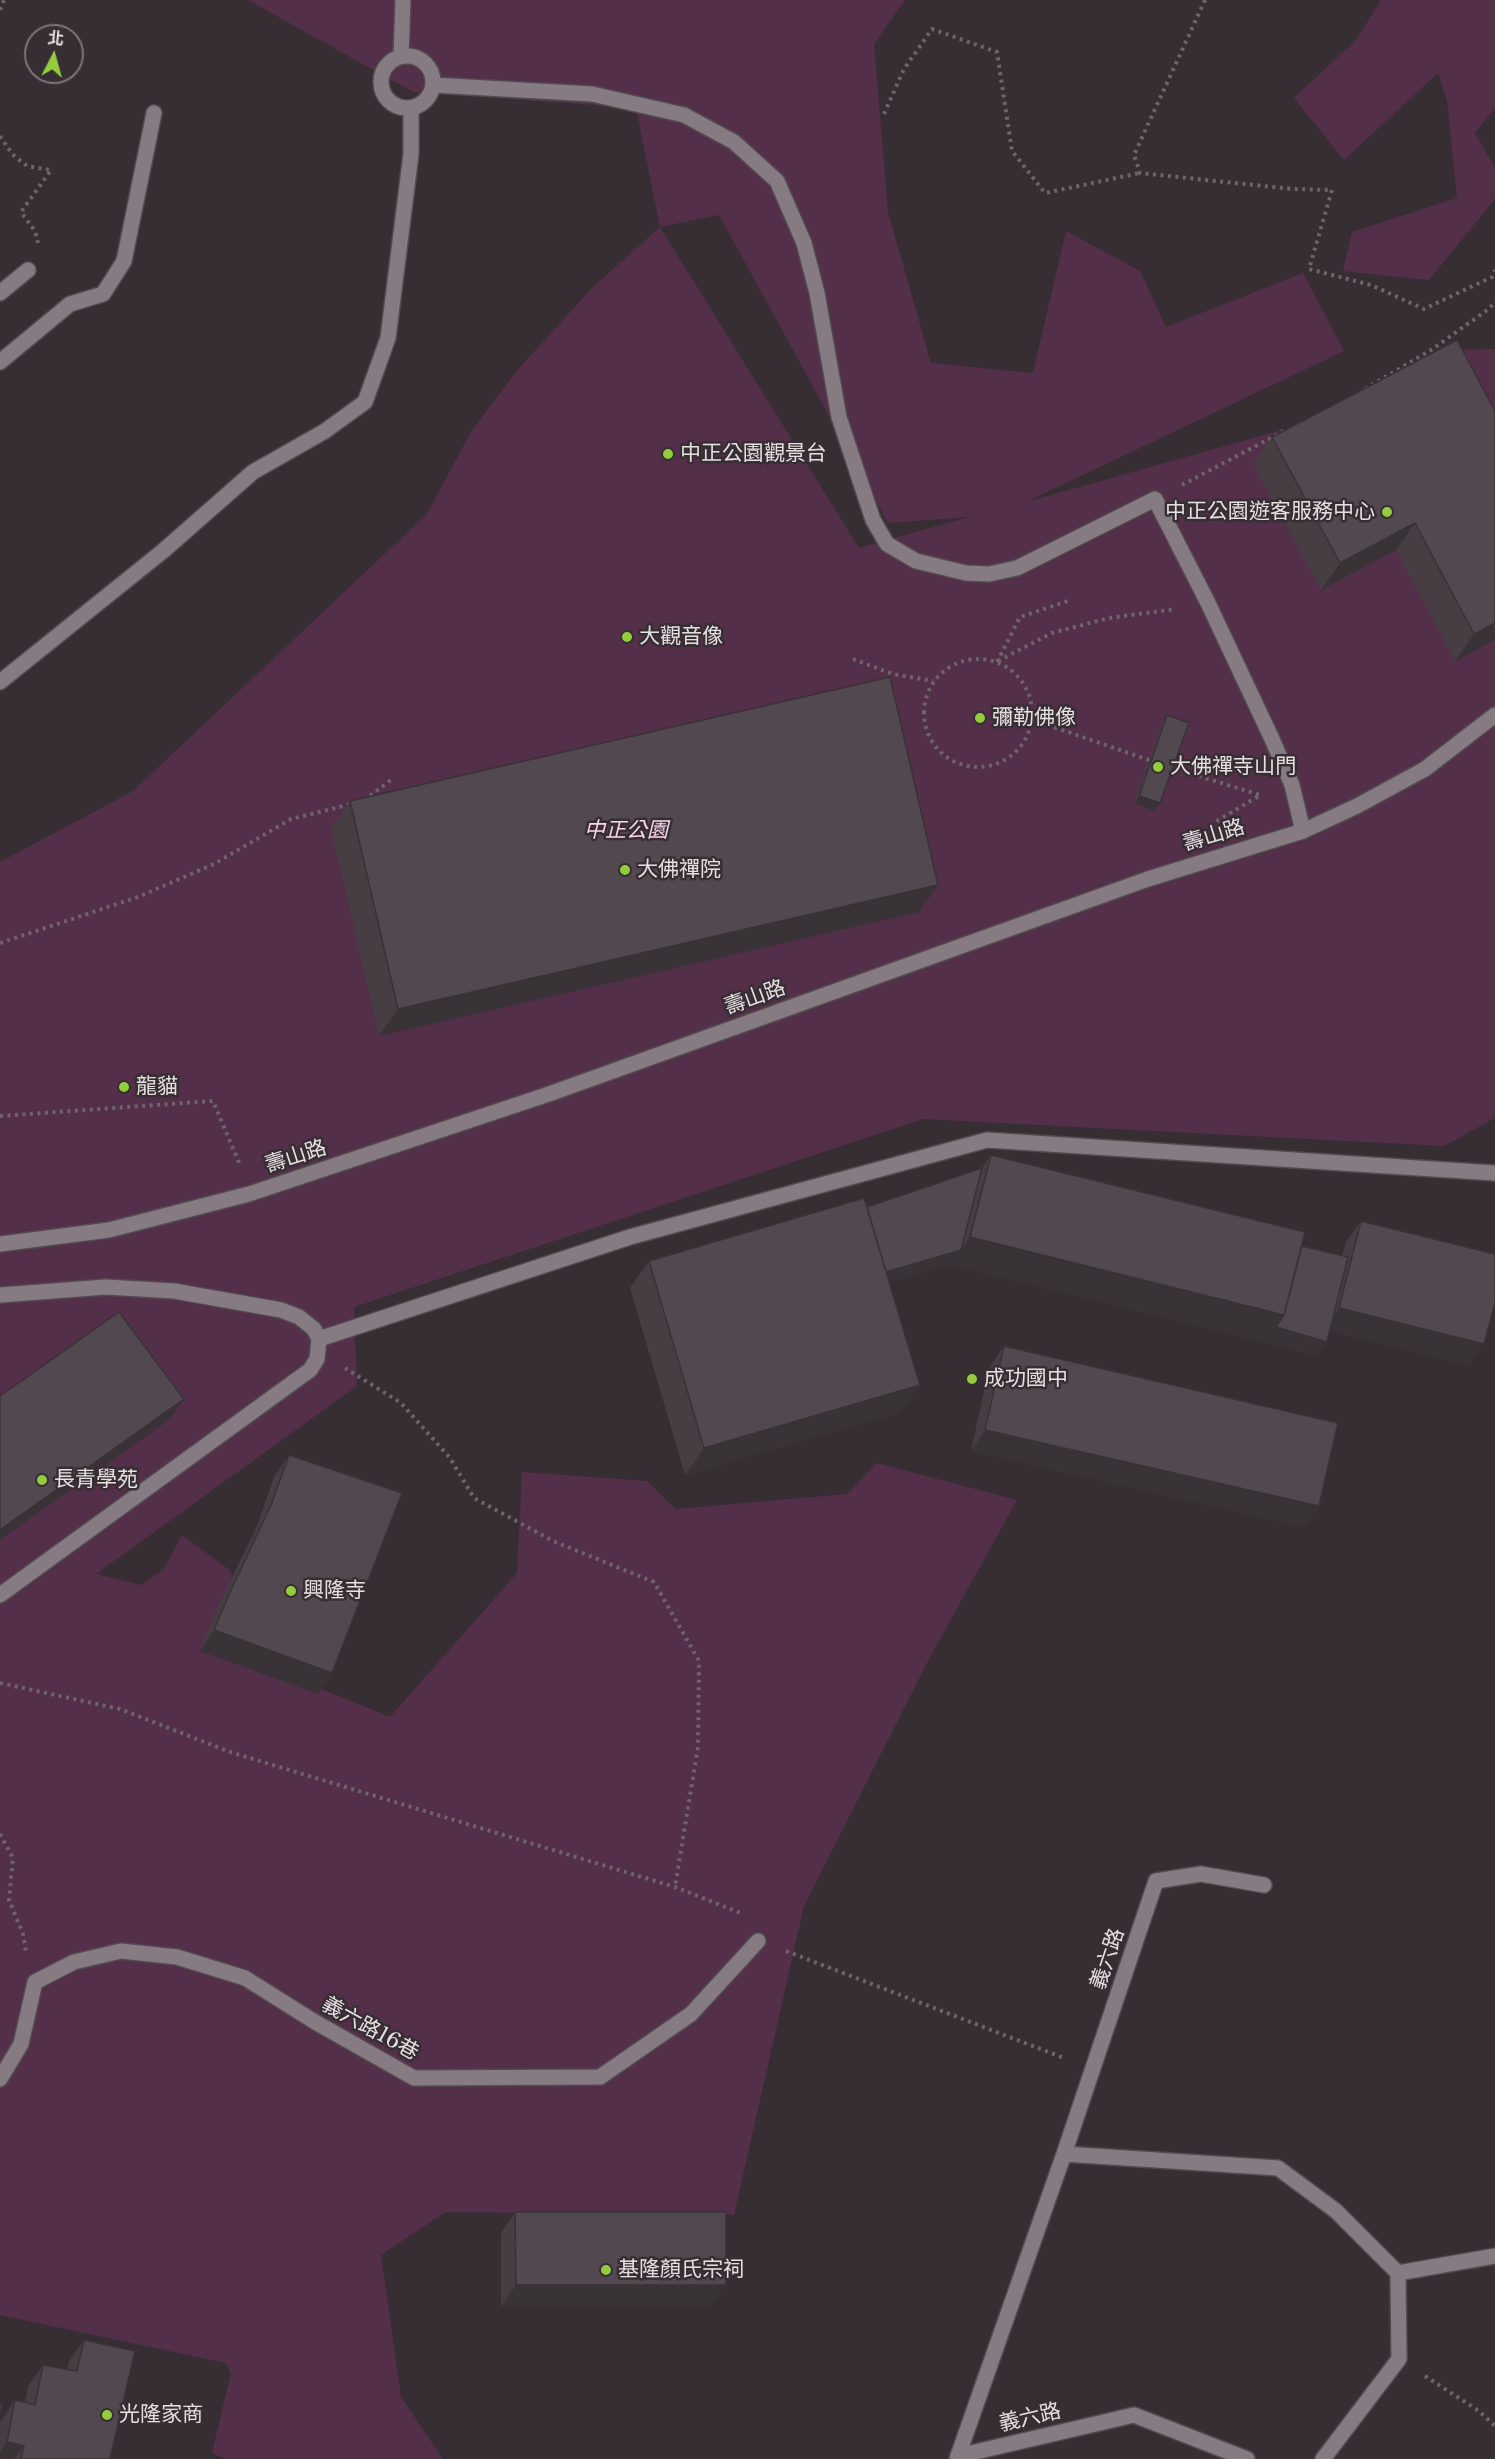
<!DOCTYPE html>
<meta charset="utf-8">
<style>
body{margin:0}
#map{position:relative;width:1495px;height:2459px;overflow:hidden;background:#372e34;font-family:"Libre Baskerville","Noto Sans TC",serif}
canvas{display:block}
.north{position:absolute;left:24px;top:24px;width:60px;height:60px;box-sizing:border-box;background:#372e34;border:2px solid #7d757a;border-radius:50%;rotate:6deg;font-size:16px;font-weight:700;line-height:24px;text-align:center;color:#e5dfe2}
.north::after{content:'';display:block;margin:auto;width:21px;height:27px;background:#93cc3d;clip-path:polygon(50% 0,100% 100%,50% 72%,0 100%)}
</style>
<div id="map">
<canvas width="1495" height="2459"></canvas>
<div class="north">北</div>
</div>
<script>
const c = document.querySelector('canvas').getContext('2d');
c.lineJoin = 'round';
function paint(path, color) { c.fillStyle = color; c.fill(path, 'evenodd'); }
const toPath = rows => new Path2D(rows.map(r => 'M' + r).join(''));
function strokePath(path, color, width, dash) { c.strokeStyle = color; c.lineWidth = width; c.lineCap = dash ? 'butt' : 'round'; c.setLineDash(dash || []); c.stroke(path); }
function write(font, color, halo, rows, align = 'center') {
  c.font = font + ' "Libre Baskerville","Noto Sans TC",serif'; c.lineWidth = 5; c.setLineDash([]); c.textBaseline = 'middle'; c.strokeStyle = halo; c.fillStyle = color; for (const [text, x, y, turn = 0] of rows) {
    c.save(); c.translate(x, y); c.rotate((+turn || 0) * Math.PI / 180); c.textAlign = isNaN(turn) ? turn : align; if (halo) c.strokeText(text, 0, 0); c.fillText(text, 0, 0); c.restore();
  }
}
const green = toPath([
 [248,0,905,0,874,44,888,212,931,363,1033,373,1066,231,1140,271,1166,327,1303,273,1344,351,1026,502,1289,428,1441,350,1495,349,1495,1118,1444,1146,923,1119,354,1307,357,1386,96,1574,141,1585,163,1570,182,1535,231,1571,241,1656,390,1717,517,1573,522,1472,647,1481,675,1509,847,1494,877,1463,1017,1500,930,1657,804,1906,734,2215,446,2212,381,2255,401,2397,443,2459,225,2459,212,2453,231,2373,226,2363,0,2315,0,862,133,791,427,514,472,430,520,367,592,288,660,227,636,108,413,92],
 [719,215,888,523,969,517,859,548,660,227],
 [1381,0,1495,0,1495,108,1475,133,1495,168,1495,199,1429,280,1343,271,1352,232,1457,198,1447,100,1438,73,1344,160,1294,98,1356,40]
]);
const path = toPath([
 [1205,0,1134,155,1140,173,1292,189,1332,190,1309,269,1371,285,1424,309,1492,277,1495,270],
 [0,10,4,0],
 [884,114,904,69,932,29,997,52,1012,151,1045,193,1140,173],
 [0,136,12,154,27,166,51,170,21,212,35,231,38,243],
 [1365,389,1431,350,1490,308,1495,301],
 [1182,485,1284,431],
 '924 713a54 54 0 1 1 108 0a54 54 0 1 1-108 0Z',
 [853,659,893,674,933,681],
 [998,661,1052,633,1109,618,1176,609],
 [997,662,1020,617,1071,600],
 [1033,720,1152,761],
 [1170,767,1260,795],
 [364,800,391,780],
 [1210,825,1259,796],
 [0,943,138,897,214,864,291,819,352,804],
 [0,1116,213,1101,240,1165],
 [345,1368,401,1403,450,1458,474,1498,553,1541,654,1582,699,1661,698,1747,675,1887],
 [0,1683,120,1709,230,1752,675,1887,743,1914],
 [0,1834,13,1858,9,1900,23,1934,26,1953],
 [786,1951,1064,2058],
 [1425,2376,1479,2411,1495,2426]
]);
const lane = toPath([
 '381 82a26 26 0 1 1 52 0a26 26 0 1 1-52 0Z',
 [401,56,403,0],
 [433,85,592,94,684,115,734,142,777,181,804,243,817,293,839,417,873,520,887,544,916,561,966,573,989,574,1017,568,1155,499,1208,603,1272,739,1292,785,1303,831],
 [0,293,28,270],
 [0,362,70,304,103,294,124,261,154,113],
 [0,682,163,551,253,472,325,431,365,402,388,338,411,154,411,108],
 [0,2079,21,2044,35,1982,74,1962,121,1951,177,1957,245,1978,315,2022,414,2078,600,2077,691,2014,758,1941],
 [1064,2154,1156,1881,1201,1874,1264,1885],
 [1398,2273,1495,2256],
 [958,2456,1064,2154,1278,2168,1336,2211,1398,2273,1399,2359,1323,2459],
 [958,2456,1134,2415,1247,2459]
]);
const street = toPath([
 [0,1244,109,1230,249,1194,549,1094,1148,879,1303,831,1357,806,1425,769,1495,715],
 [0,1295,106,1287,174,1291,281,1310,299,1317,314,1329,319,1339,317,1359,310,1370,0,1595],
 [319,1339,630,1237,987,1140,1495,1173],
 [957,2459,958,2456]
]);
const wall = toPath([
 [1495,411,1495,640,1455,661,1396,550,1321,590,1253,464,1272,437],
 [1167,715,1155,811,1134,803,1162,723],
 [350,801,938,885,919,912,379,1036,331,828],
 [991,1155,1302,1246,1342,1256,1346,1242,1361,1221,1469,1366,1330,1331,1317,1356,1265,1342,951,1265,889,1282,901,1412,685,1475,630,1288,649,1261,867,1207,982,1168],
 [1004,1346,1319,1506,1304,1527,971,1451,989,1368],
 [289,1455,318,1694,200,1651,215,1613,257,1526,274,1477],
 [515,2212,711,2306,501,2306,501,2233],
 [84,2340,110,2459,0,2459,0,2422,15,2400,25,2402,28,2386,43,2365,67,2370,69,2361]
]);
const shadedWall = toPath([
 [1415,523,1396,550,1321,590,1340,563],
 [1495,623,1495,640,1455,661,1474,634],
 [1139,796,1160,803,1155,811,1134,803],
 [938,885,919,912,379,1036,398,1009],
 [970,1237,1284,1315,1327,1342,1317,1356,1265,1342,951,1265,864,1289,875,1275,961,1250],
 [1339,1308,1484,1344,1469,1366,1324,1330],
 [920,1385,901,1412,685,1475,704,1448],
 [184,1399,169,1420,0,1540,0,1530],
 [985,1430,1319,1506,1304,1527,971,1451],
 [214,1630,332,1673,318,1694,200,1651],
 [516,2285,726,2285,711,2306,501,2306],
 [7,2442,24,2446,14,2459,0,2459,0,2452]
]);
const building = toPath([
 [1457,340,1495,411,1495,623,1474,634,1415,523,1340,563,1272,437,1457,340],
 [890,677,938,885,398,1009,350,801,890,677],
 [1167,715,1189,723,1160,803,1139,796,1167,715],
 [991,1155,1305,1232,1284,1315,970,1237,991,1155],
 [982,1168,961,1250,886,1272,867,1207,982,1168],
 [864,1198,920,1385,704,1448,649,1261,864,1198],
 [1361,1221,1495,1254,1495,1303,1484,1344,1339,1308,1361,1221],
 [1302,1246,1348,1257,1327,1342,1276,1327,1284,1315,1302,1246],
 [119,1312,184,1399,0,1530,0,1396,119,1312],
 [1004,1346,1338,1423,1319,1506,985,1430,1004,1346],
 [289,1455,402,1493,332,1673,214,1630,230,1592,271,1505,289,1455],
 [515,2212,726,2212,726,2285,516,2285,515,2212],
 [84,2340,135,2351,110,2459,21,2459,24,2446,7,2442,15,2400,35,2405,43,2365,77,2371,84,2340],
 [0,2403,3,2404,0,2415,0,2403]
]);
const markers = [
 [668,454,6,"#93cc3d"],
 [1387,512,6,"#93cc3d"],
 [627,637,6,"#93cc3d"],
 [980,718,6,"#93cc3d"],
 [1158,767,6,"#93cc3d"],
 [625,870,6,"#93cc3d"],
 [124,1087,6,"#93cc3d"],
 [972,1379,6,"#93cc3d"],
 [42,1480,6,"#93cc3d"],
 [291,1591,6,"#93cc3d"],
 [606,2270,6,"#93cc3d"],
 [107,2415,6,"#93cc3d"]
];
const poiNames = [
 ["中正公園觀景台",680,454],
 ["中正公園遊客服務中心",1375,512,"right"],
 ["大觀音像",639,637],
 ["彌勒佛像",992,718],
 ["大佛禪寺山門",1170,767],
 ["大佛禪院",637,870],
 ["龍貓",136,1087],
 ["成功國中",984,1379],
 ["長青學苑",54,1480],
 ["興隆寺",303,1591],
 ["基隆顏氏宗祠",618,2270],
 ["光隆家商",119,2415]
];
const parkNames = [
 ["中正公園",626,831]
];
const streetNames = [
 ["壽山路",1214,836,-17],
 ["壽山路",755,998,-20],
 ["壽山路",296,1157,-18],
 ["義六路",1108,1959,-71],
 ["義六路16巷",370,2029,29],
 ["義六路",1030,2418,-13]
];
paint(green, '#542f49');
strokePath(lane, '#524a4f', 18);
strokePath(street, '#524a4f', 18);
strokePath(path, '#6d656a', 4, [3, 4.5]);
strokePath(lane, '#867b82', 15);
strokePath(street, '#867b82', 15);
paint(wall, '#473e44');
paint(shadedWall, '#393237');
paint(building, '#52484f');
strokePath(building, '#393237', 1.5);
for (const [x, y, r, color] of markers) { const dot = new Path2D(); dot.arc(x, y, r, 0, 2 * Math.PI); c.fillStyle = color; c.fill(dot); strokePath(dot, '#372e34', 2); }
write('21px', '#e5dfe2', '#372e34', poiNames, 'left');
write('italic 21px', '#f9d4ec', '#372e34', parkNames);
write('21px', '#e5dfe2', '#372e34', streetNames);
</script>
